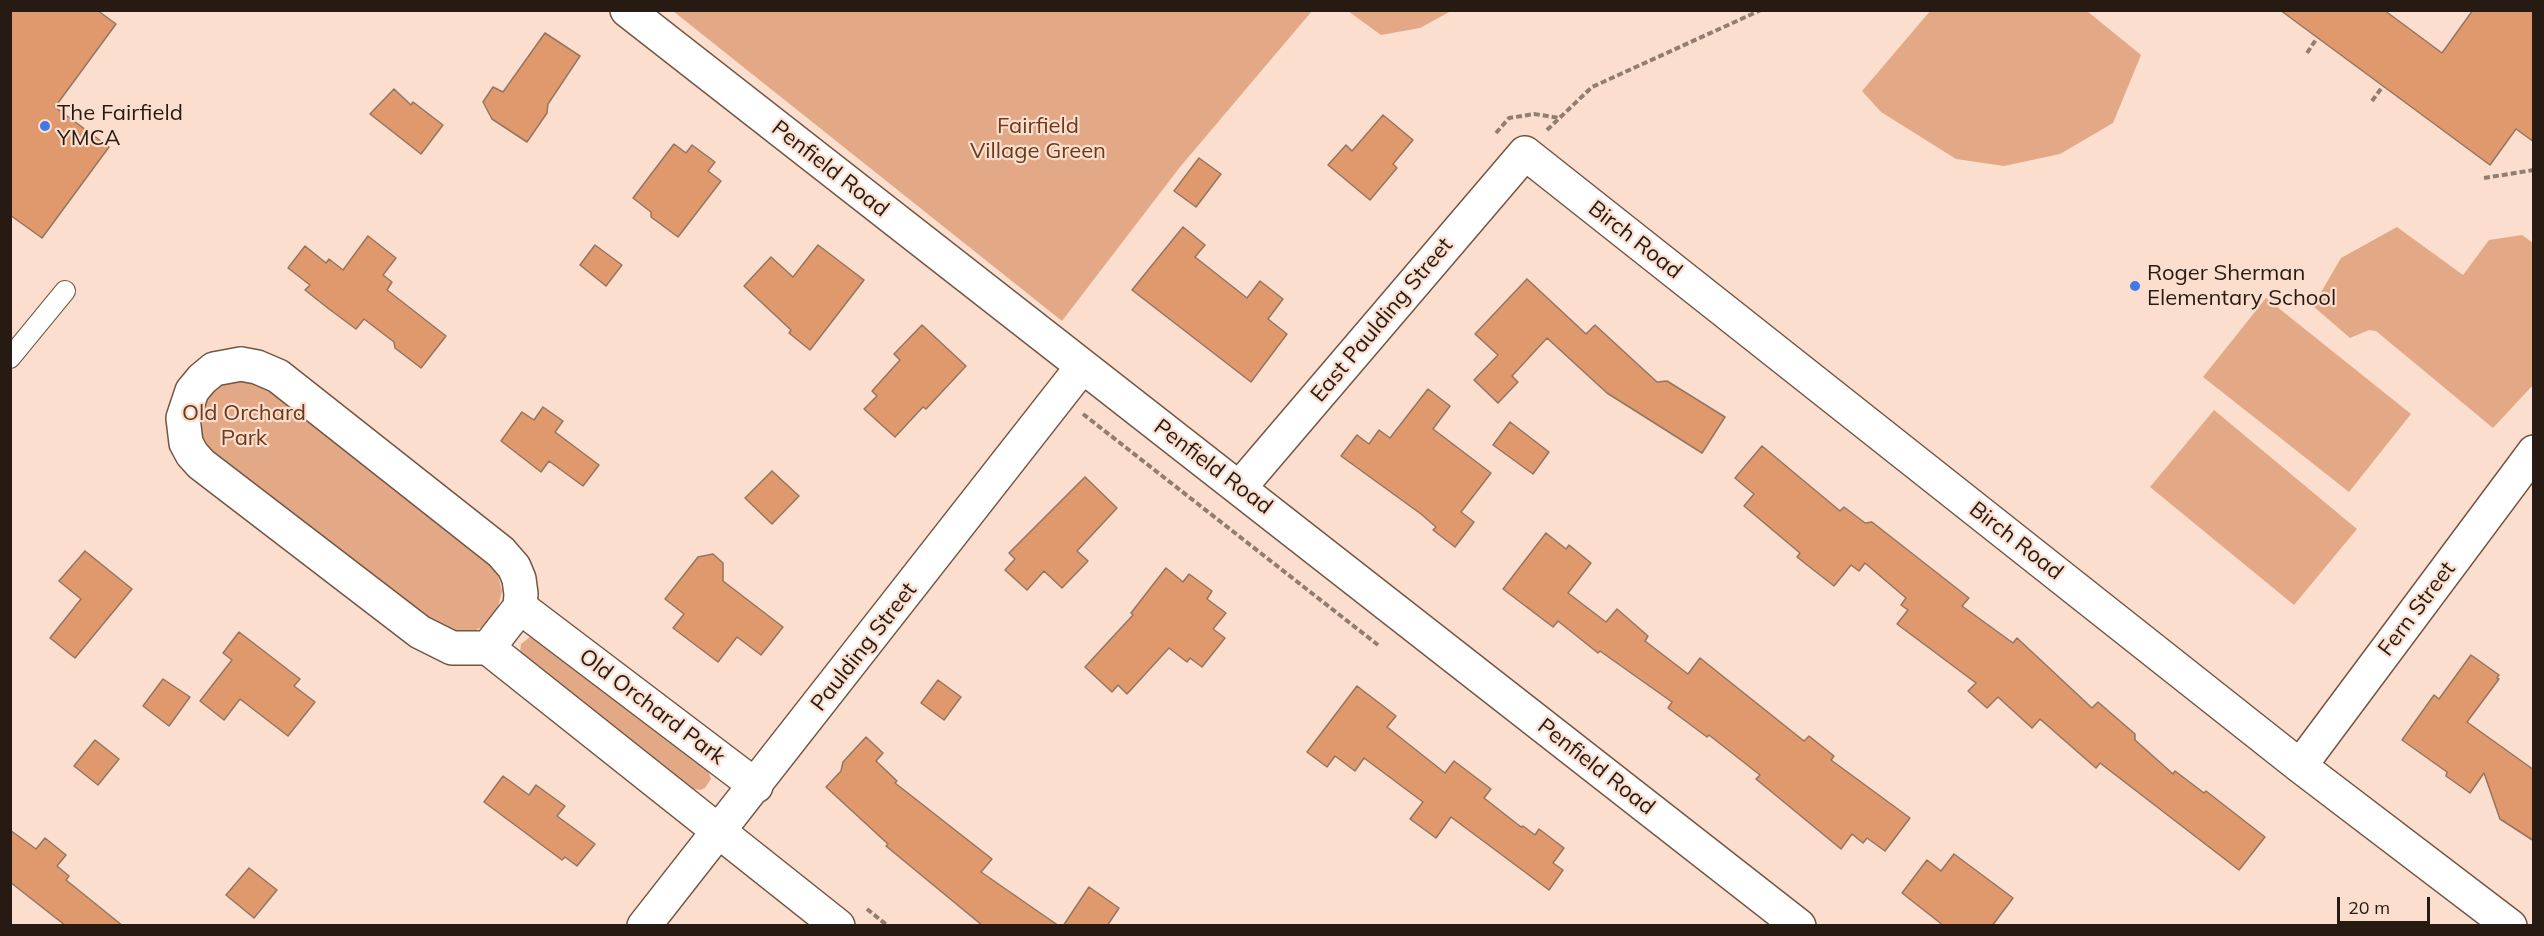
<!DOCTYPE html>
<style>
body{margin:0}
#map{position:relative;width:2544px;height:936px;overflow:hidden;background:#fbdecd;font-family:Mulish,sans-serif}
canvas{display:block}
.frame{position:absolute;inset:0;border:12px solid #271a12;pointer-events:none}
.scale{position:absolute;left:2337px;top:897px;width:93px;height:27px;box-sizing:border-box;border:3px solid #271a12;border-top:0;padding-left:8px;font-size:18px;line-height:21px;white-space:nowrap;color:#271a12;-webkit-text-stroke:4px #fbdecd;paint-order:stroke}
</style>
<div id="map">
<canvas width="2544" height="936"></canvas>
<div class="frame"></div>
<div class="scale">20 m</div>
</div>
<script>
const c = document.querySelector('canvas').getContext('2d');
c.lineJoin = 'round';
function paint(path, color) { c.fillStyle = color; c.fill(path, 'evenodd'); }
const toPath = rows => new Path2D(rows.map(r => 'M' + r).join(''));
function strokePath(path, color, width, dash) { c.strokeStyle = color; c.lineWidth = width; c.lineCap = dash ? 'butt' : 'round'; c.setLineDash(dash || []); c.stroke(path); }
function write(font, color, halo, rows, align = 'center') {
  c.font = font + ' Mulish,sans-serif'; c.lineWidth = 4.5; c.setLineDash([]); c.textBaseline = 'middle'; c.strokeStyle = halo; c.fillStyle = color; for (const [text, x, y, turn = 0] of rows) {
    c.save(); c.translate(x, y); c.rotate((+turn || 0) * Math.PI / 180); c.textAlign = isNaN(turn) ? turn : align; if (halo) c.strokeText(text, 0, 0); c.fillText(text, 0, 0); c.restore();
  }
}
const green = toPath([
 [1931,10,2087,11,2141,55,2113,123,2060,154,2004,166,1956,159,1881,112,1862,91],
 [673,11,1312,11,1180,167,1062,321],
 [1348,11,1451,11,1420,28,1381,35],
 [2397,227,2463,275,2489,240,2522,235,2533,243,2533,385,2493,428,2376,331,2369,330,2350,338,2313,306,2341,258],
 [2266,298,2411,414,2349,492,2203,377],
 [234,382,250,382,265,387,486,558,497,572,502,591,497,611,486,625,470,633,450,634,212,455,202,439,199,418,203,405,213,392,225,383],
 [2214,410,2357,529,2294,605,2150,487],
 [531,636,708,770,711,779,705,788,700,790,690,788,520,653,521,644]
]);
const building = toPath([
 [10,10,97,10,116,24,55,107,109,147,42,238,10,215,10,10],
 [2280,10,2384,10,2442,53,2473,10,2534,10,2534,142,2516,129,2490,165,2280,10],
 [545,33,580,56,548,104,547,113,527,142,492,119,483,102,493,87,503,92,545,33],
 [394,89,411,105,413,102,443,125,421,154,370,114,394,89],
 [1383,115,1413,140,1393,164,1397,168,1370,200,1328,165,1346,145,1352,151,1383,115],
 [674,144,686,153,692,145,715,162,708,171,721,181,678,237,651,217,651,212,633,198,674,144],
 [1199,158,1221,174,1196,207,1174,191,1199,158],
 [1183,227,1205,245,1195,257,1247,298,1260,281,1283,299,1268,319,1287,334,1251,382,1132,290,1183,227],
 [368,236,396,258,383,275,392,282,387,290,446,336,421,368,395,348,394,342,364,319,356,329,329,309,305,290,310,285,288,268,305,246,326,263,329,259,343,270,368,236],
 [595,245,622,265,606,286,580,265,595,245],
 [818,245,864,280,810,350,789,333,791,330,744,286,771,257,793,277,818,245],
 [1527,279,1586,334,1595,325,1657,382,1667,381,1725,417,1702,453,1607,393,1547,338,1512,376,1518,382,1498,403,1474,380,1498,355,1475,334,1527,279],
 [922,325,966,366,926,409,923,407,895,437,864,409,877,396,872,391,900,360,894,354,922,325],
 [1428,389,1450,406,1433,429,1491,473,1461,512,1474,522,1455,547,1433,530,1436,527,1421,514,1341,456,1357,435,1369,444,1379,430,1390,438,1428,389],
 [543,407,563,421,555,432,599,465,583,486,549,461,541,472,501,441,522,412,534,420,543,407],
 [1510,422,1549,452,1533,474,1493,445,1510,422],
 [1762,446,1840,511,1844,507,1865,523,1872,522,1969,598,1962,606,2013,643,2017,638,2092,708,2098,702,2135,734,2135,740,2173,774,2175,771,2204,793,2206,791,2265,837,2239,870,2100,763,2096,768,2040,719,2032,728,1998,697,1987,708,1968,691,1976,683,1897,624,1908,610,1901,605,1906,598,1865,563,1859,571,1851,565,1834,586,1797,557,1800,553,1744,506,1754,494,1735,478,1762,446],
 [772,471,799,496,772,524,745,498,772,471],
 [1085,477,1117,508,1077,551,1088,561,1062,588,1044,571,1027,590,1005,570,1015,559,1009,553,1085,477],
 [1546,533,1566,549,1569,545,1591,563,1568,593,1606,622,1617,609,1648,636,1645,641,1688,674,1700,658,1804,741,1809,736,1834,756,1831,760,1910,818,1885,851,1867,838,1863,843,1852,834,1841,849,1756,779,1760,775,1709,735,1707,737,1668,708,1672,702,1600,651,1598,653,1558,621,1553,627,1503,589,1546,533],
 [85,551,132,589,75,658,50,638,81,599,59,581,85,551],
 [713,554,723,563,723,581,783,627,761,655,737,637,718,662,673,628,684,614,665,599,698,557,713,554],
 [1166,568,1183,582,1189,574,1212,591,1207,599,1226,613,1213,629,1225,638,1202,667,1190,658,1187,662,1169,648,1127,694,1118,685,1112,692,1085,667,1133,615,1131,613,1166,568],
 [239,632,300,679,294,686,315,702,288,736,240,699,224,720,200,701,232,660,223,653,239,632],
 [2471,655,2499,675,2497,678,2499,679,2467,722,2534,770,2534,841,2500,819,2484,773,2470,793,2446,776,2447,772,2402,740,2434,695,2439,699,2471,655],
 [163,679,190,697,169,726,143,706,163,679],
 [938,680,961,697,944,720,921,703,938,680],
 [1357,686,1396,716,1387,727,1445,773,1454,761,1491,789,1484,798,1521,827,1523,826,1535,835,1539,829,1564,848,1553,863,1563,870,1549,890,1451,817,1436,838,1410,819,1423,802,1364,758,1355,771,1335,756,1327,767,1307,752,1357,686],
 [866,737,883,753,876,761,897,781,895,783,992,859,981,872,1059,926,983,926,886,846,888,844,826,787,841,771,843,762,866,737],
 [95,740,119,759,98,785,74,766,95,740],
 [503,776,529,795,536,785,565,806,557,816,595,844,577,866,565,857,562,860,484,802,503,776],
 [10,830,36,849,45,838,66,855,57,866,69,876,66,880,123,926,66,926,10,882,10,830],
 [1954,854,2013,898,1992,926,1944,926,1902,893,1927,860,1941,871,1954,854],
 [249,868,277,890,254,918,226,895,249,868],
 [1089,887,1119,908,1107,926,1063,926,1089,887]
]);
const path = toPath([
 [2307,53,2317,38],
 [2372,101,2383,86],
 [1547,130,1592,87,1761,10],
 [1496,133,1509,118,1534,114,1560,118],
 [2484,178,2534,170],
 [1083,414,1378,645],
 [867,909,888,926]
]);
const service = toPath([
 [10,358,65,291]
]);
const minor = toPath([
 [627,10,1799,926],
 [241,364,257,367,278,376,501,552,514,567,519,579,521,594,520,607,488,648,452,648,420,632,201,464,192,454,186,443,183,418,192,391,202,379,214,369,241,364],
 [1240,487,1525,153,2300,766,2510,926],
 [520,607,756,786],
 [488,648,838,926],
 [2300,766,2534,452],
 [644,926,1082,367]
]);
const markers = [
 [45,126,6,"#4078e8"],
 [2135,286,6,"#4078e8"]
];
const poiNames = [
 ["The Fairfield",57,113],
 ["YMCA",57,138],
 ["Roger Sherman",2147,273],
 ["Elementary School",2147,298]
];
const parkNames = [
 ["Fairfield",1038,126],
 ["Village Green",1038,151],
 ["Old Orchard",244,413],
 ["Park",244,438]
];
const streetNames = [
 ["Penfield Road",830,169,38],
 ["Birch Road",1635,240,38],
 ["East Paulding Street",1382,320,-50],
 ["Penfield Road",1213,467,37],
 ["Birch Road",2016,541,38],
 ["Fern Street",2417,609,-53],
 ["Paulding Street",864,647,-52],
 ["Old Orchard Park",652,707,37],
 ["Penfield Road",1596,767,38]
];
paint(green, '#e3a987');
paint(building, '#df996d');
strokePath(building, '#957561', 1.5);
strokePath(service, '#735543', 22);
strokePath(minor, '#735543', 36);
strokePath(path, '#927d71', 4, [6, 3]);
strokePath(service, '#fff', 20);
strokePath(minor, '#fff', 33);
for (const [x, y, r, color] of markers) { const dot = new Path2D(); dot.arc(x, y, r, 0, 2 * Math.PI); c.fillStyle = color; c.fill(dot); strokePath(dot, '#fbdecd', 2); }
write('22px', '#271a12', '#fbdecd', poiNames, 'left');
write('22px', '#693a1b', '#fbdecd', parkNames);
write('22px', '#271a12', '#fbdecd', streetNames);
</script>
